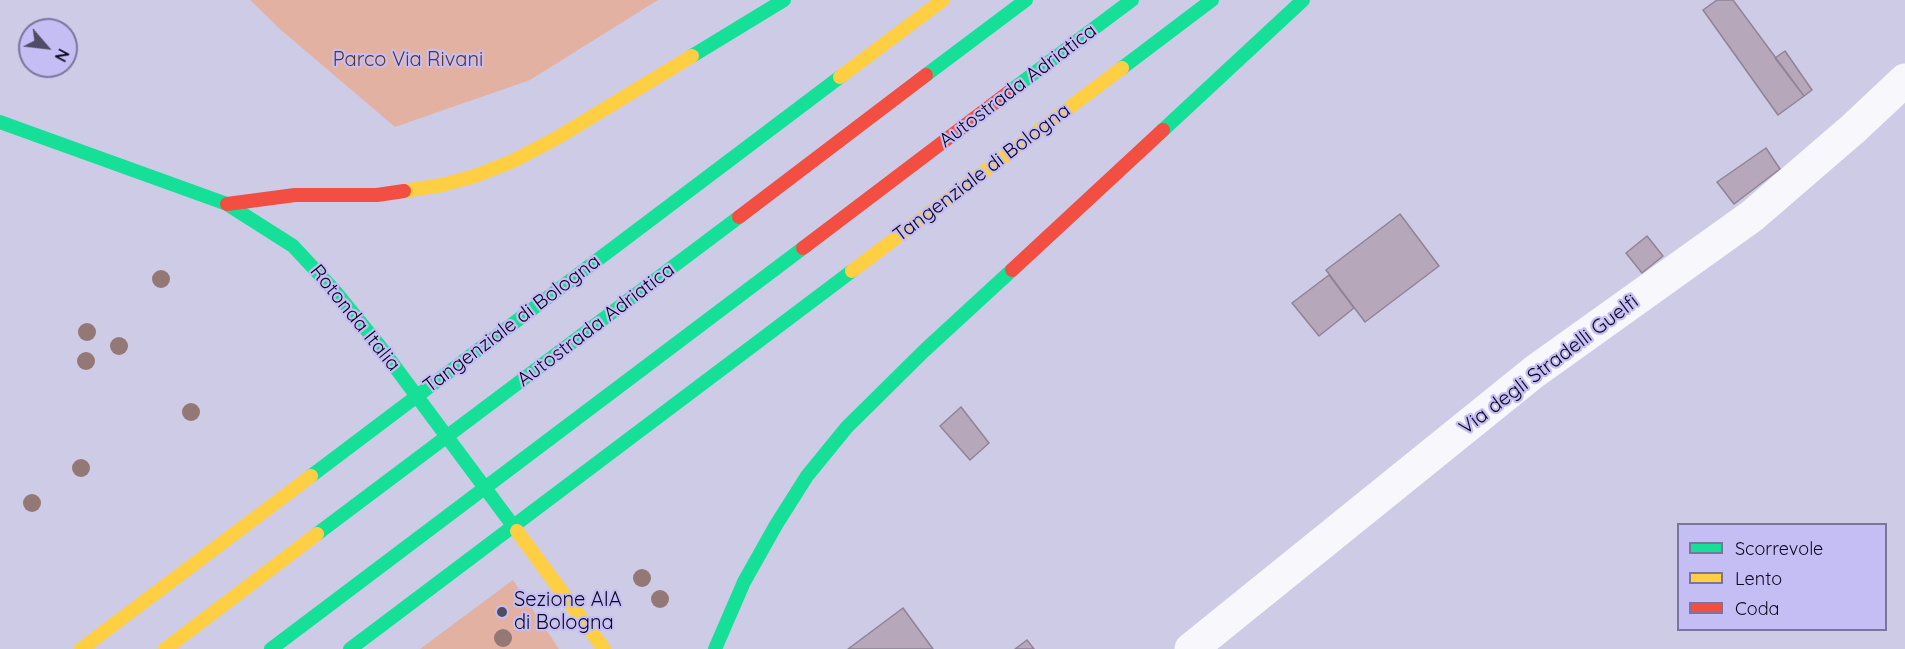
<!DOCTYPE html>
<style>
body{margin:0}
#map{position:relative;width:1905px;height:649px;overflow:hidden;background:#cecbe7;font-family:Quicksand,sans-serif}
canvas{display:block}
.legend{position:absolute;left:1677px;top:523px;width:210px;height:108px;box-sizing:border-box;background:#c5bef4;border:2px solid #7b759e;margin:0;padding:8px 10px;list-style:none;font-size:18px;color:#0c071d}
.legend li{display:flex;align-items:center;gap:12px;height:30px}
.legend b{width:30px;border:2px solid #7b759e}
.north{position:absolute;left:18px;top:18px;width:60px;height:60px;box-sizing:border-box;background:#c5bef4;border:2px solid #7b759e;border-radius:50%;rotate:118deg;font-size:16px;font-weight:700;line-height:24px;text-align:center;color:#0c071d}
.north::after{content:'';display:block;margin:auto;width:21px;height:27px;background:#504c64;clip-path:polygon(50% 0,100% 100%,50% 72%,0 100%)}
</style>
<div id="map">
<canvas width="1905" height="649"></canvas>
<ul class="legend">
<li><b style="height:8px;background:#16e098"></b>Scorrevole</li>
<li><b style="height:8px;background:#ffcf43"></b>Lento</li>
<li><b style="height:8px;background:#f24e42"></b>Coda</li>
</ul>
<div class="north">N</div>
</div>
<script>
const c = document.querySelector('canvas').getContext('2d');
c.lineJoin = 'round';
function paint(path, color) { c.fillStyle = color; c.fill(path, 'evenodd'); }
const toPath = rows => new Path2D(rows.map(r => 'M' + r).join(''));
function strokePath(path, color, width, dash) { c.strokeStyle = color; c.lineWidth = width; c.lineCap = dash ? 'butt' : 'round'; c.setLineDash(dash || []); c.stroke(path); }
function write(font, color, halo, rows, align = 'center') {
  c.font = font + ' Quicksand,sans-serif'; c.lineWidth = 4.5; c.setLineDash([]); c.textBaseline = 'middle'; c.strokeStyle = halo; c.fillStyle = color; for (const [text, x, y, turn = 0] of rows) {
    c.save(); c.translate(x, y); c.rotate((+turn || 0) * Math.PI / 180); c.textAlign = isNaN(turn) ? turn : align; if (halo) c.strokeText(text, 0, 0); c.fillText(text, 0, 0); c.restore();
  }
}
const green = toPath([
 [250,0,658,0,530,80,395,127,281,30],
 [513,580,559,649,420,649]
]);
const building = toPath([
 [1717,0,1733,0,1804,96,1778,115,1703,10,1717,0],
 [1785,51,1812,90,1804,96,1775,58,1785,51],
 [1766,148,1780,169,1734,204,1717,182,1766,148],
 [1400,214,1439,266,1365,322,1326,270,1400,214],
 [1647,236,1663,256,1642,273,1626,253,1647,236],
 [1329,275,1354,308,1319,336,1292,303,1329,275],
 [961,407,989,443,970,460,940,426,961,407],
 [903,608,933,649,848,649,903,608],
 [1027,640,1034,649,1015,649,1027,640]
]);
const street = toPath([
 [1191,649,1534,372,1752,216,1854,128,1905,80]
]);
const fast = toPath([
 [692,56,784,0],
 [1122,68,1212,0],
 [926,75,1026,0],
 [1009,92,1132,0],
 [0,122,227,204,293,246,334,290,378,344,517,531],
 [1163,130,1303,0],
 [311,476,840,77],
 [317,534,739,217],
 [271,649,803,248],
 [350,649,852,271],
 [715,649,744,582,776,525,807,476,847,427,925,350,1012,270]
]);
const slow = toPath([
 [840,77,943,0],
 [404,191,442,185,475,176,513,161,555,139,692,56],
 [852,271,1122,68],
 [517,531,604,649],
 [81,649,311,476],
 [165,649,317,534]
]);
const jam = toPath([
 [227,204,295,195,377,195,404,191],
 [739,217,926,75],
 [803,248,1009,92],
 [1012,270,1163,130]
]);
const trees = [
 [161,279],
 [87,332],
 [119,346],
 [86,361],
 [191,412],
 [81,468],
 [32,503],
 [642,578],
 [660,599],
 [503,638]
];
const markers = [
 [502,612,6,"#504c64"]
];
const parkNames = [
 ["Parco Via Rivani",408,60]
];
const streetNames = [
 ["Autostrada Adriatica",1018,86,-37],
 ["Tangenziale di Bologna",982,173,-37],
 ["Rotonda Italia",355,318,51],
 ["Tangenziale di Bologna",512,324,-37],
 ["Autostrada Adriatica",596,325,-37],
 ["Via degli Stradelli Guelfi",1549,365,-37]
];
const poiNames = [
 ["Sezione AIA",514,600],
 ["di Bologna",514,623]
];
paint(green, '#e3b1a1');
paint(building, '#b6a8ba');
strokePath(building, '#8f8395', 1.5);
strokePath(street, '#f8f7fb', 33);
strokePath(fast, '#16e098', 14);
strokePath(slow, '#ffcf43', 14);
strokePath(jam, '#f24e42', 14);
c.fillStyle = '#937875';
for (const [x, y] of trees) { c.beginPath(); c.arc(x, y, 9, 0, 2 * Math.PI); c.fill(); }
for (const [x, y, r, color] of markers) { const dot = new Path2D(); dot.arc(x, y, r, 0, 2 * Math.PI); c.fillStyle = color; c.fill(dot); strokePath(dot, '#c5bef4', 2); }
write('20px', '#623418', '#c5bef4', parkNames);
write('20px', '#0c071d', '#c5bef4', streetNames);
write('20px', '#0c071d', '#c5bef4', poiNames, 'left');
</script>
